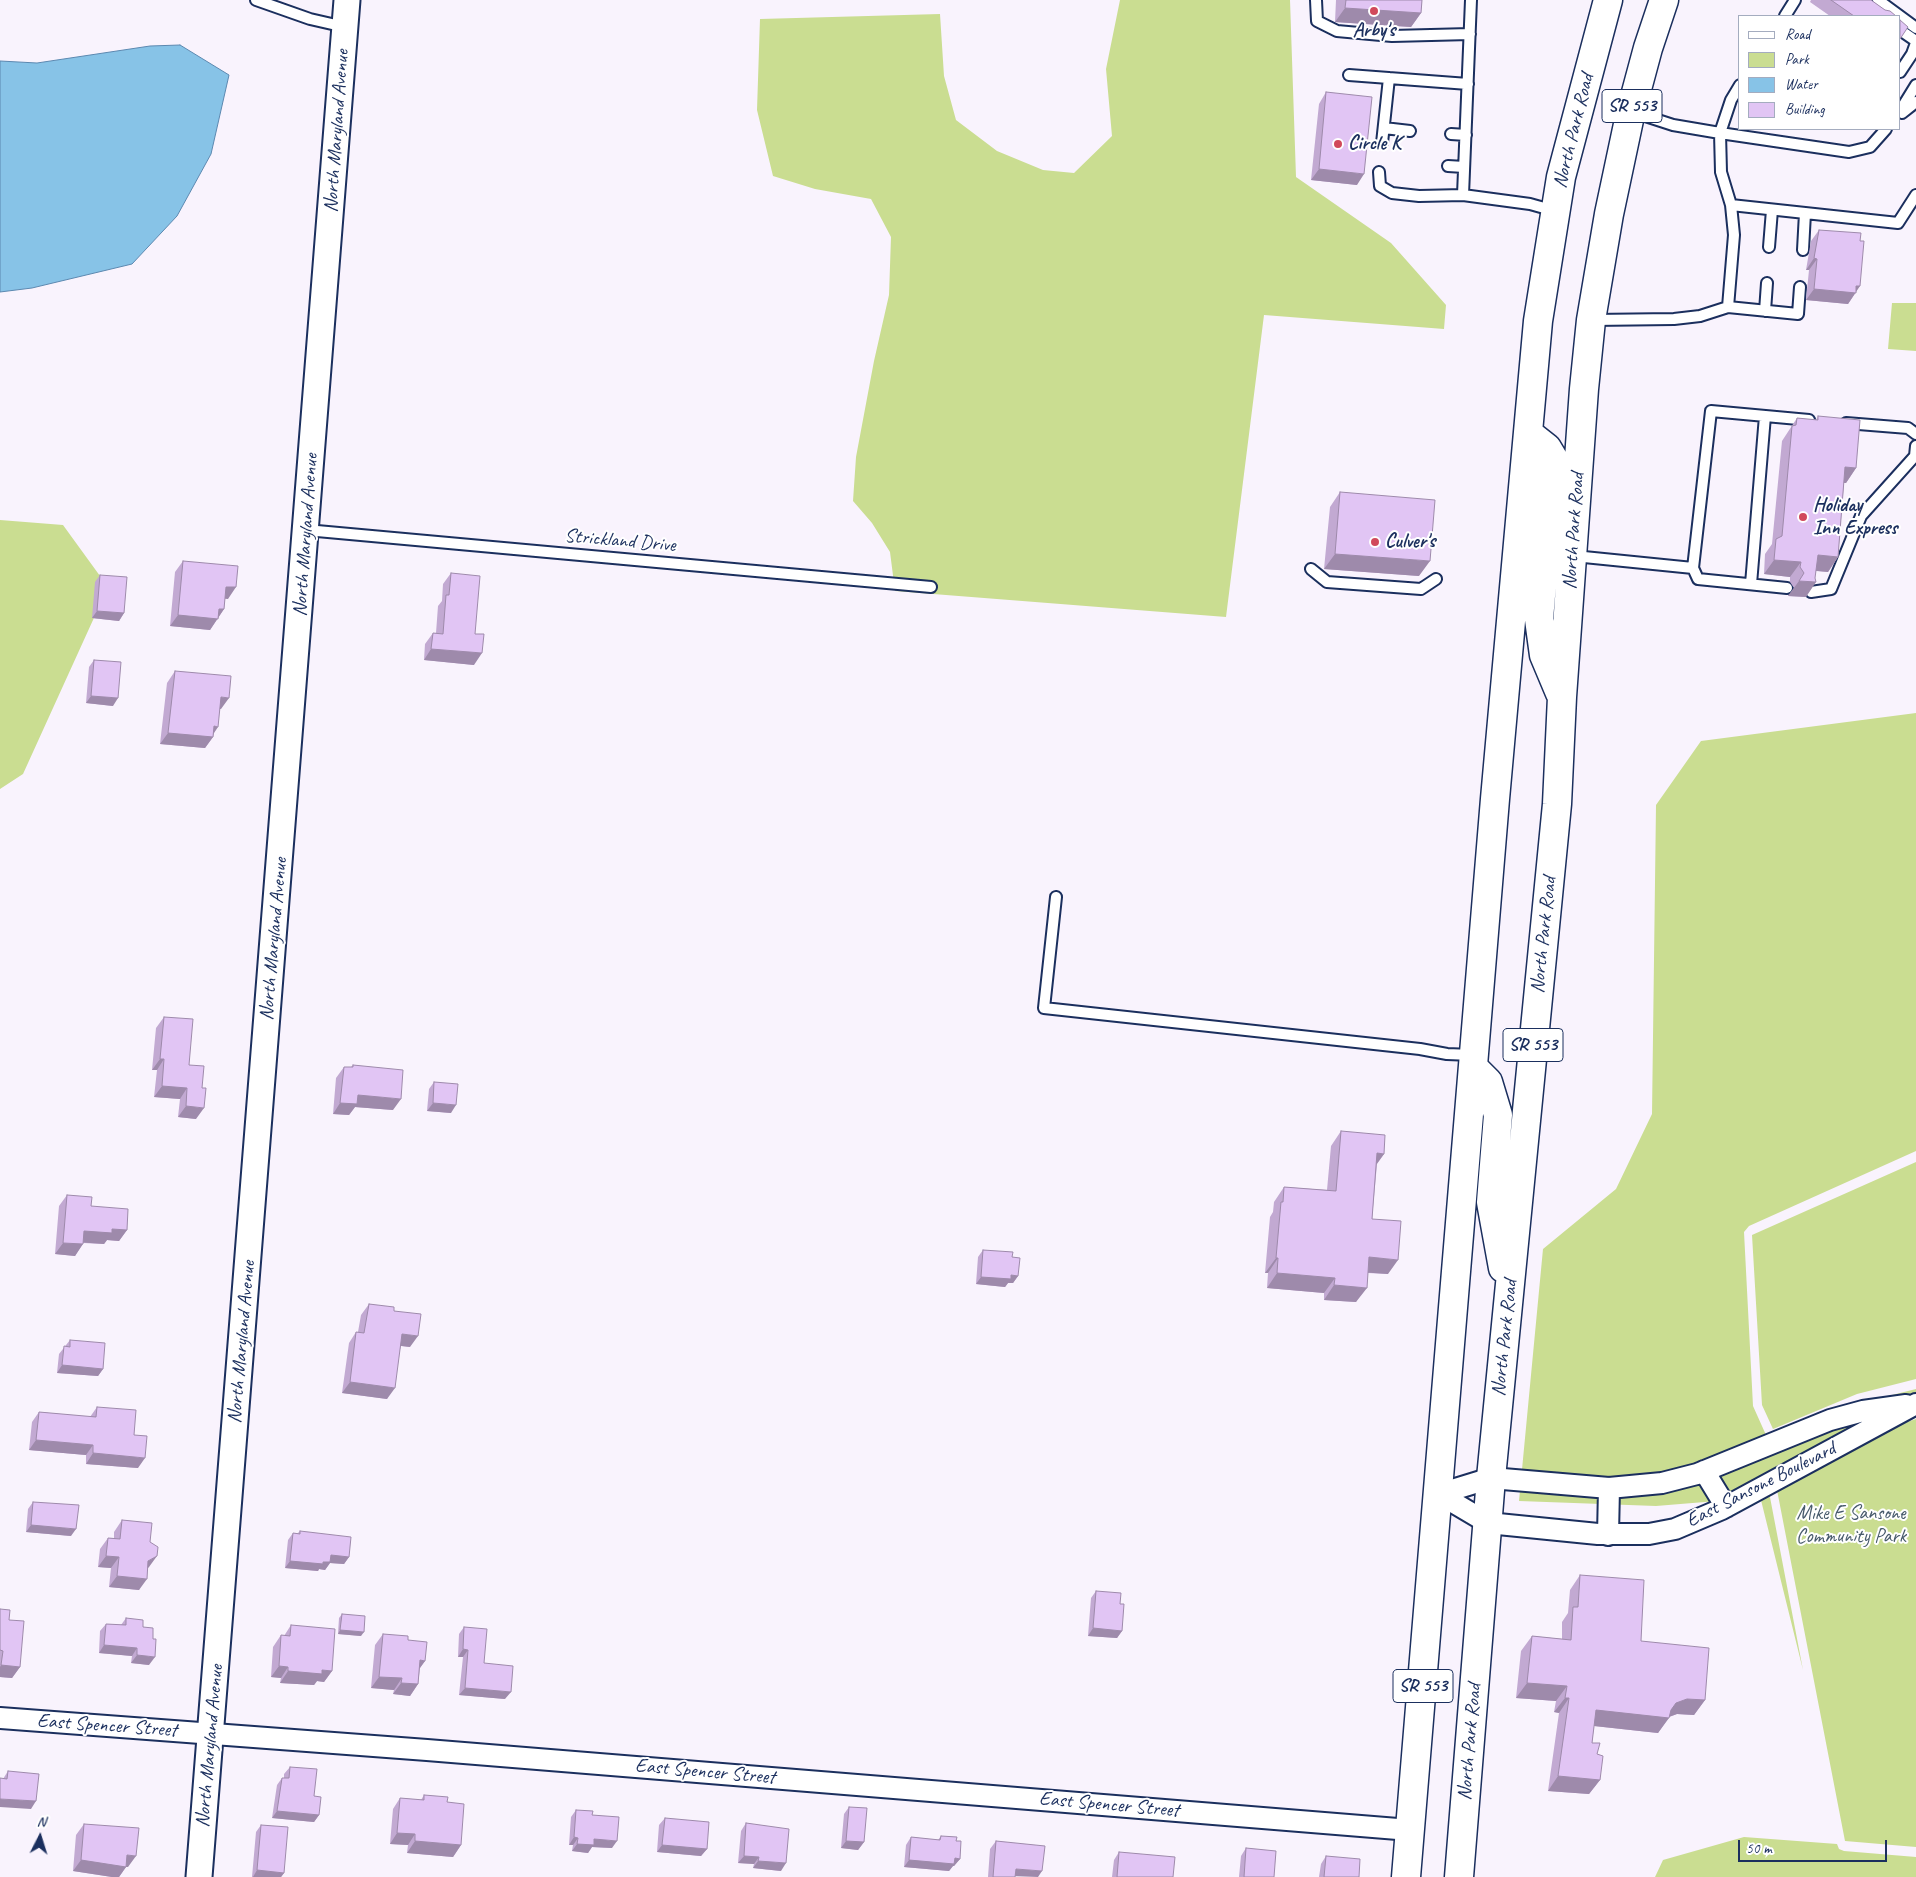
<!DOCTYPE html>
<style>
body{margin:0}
#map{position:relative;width:1916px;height:1877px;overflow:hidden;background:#f9f3fd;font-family:Caveat,sans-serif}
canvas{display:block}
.legend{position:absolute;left:1738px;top:15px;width:162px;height:115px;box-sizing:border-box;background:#fff;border:1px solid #a4acbf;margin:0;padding:6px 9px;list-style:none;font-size:15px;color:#1b2f5e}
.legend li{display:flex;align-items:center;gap:10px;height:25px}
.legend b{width:25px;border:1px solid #a4acbf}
.north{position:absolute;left:15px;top:1812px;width:50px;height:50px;-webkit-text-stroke:4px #fff;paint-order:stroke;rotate:5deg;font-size:14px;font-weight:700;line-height:20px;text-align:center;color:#1b2f5e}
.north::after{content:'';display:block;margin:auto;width:18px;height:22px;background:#1b2f5e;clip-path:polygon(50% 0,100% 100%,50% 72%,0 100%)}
.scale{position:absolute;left:1738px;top:1840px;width:149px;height:22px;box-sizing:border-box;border:2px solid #1b2f5e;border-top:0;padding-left:6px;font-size:15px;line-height:18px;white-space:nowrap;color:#1b2f5e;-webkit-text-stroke:4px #fff;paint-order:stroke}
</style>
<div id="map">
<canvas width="1916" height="1877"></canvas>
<ul class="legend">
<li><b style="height:6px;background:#fff"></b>Road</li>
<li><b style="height:14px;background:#cadd91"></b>Park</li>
<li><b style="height:14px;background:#87c3e7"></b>Water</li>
<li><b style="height:14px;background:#e1c5f4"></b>Building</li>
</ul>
<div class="north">N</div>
<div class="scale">50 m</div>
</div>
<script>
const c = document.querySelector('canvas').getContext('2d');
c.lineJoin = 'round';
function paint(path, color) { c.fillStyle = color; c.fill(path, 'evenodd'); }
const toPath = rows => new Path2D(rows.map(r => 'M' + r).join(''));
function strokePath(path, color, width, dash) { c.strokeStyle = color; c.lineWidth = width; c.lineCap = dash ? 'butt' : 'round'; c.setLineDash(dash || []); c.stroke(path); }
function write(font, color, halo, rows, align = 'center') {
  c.font = font + ' Caveat,sans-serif'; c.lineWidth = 4; c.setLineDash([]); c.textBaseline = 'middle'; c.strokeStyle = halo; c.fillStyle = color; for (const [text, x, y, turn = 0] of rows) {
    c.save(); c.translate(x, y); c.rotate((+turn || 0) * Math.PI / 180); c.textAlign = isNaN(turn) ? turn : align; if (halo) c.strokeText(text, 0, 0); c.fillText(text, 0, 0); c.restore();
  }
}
const green = toPath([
 [1120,0,1290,0,1296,177,1391,243,1446,305,1444,329,1264,315,1226,617,895,591,890,552,872,523,853,501,856,457,874,361,889,295,891,237,871,199,815,189,773,176,757,110,760,19,940,14,944,76,956,120,997,151,1043,170,1074,173,1112,136,1106,69],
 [1892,303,1916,303,1916,351,1888,349],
 [0,520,63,525,108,587,23,774,0,789],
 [1916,713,1916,1151,1749,1226,1744,1232,1753,1406,1766,1435,1860,1403,1916,1389,1916,1409,1769,1492,1803,1670,1758,1488,1717,1501,1656,1506,1519,1501,1543,1249,1616,1189,1652,1114,1656,805,1701,741],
 [1916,1162,1916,1379,1857,1394,1773,1429,1762,1405,1752,1235],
 [1916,1419,1916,1847,1845,1841,1777,1490,1901,1424],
 [1744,1837,1837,1844,1839,1849,1844,1851,1916,1857,1916,1877,1655,1877,1663,1860]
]);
const water = toPath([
 [180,45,229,75,211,154,177,216,132,264,32,288,0,292,0,61,37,63,150,46,180,45]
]);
const service = toPath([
 [256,0,310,19,345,27],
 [1316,0,1317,21,1337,31,1392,36,1470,34],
 [1471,0,1463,195,1530,204,1555,211],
 [1878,0,1916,28],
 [1785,16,1795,0],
 [1900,30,1916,41],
 [1900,72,1912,54,1916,43],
 [1349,75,1468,84],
 [1740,85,1731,100,1720,133,1849,152,1870,147,1886,129],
 [1900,111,1916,85],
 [1902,113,1916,102],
 [1384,128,1410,131],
 [1451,134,1466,135],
 [1382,143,1389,78],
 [1448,166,1464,167],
 [1379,172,1380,186,1392,193,1419,196,1463,195],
 [1731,205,1898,223,1916,195],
 [1769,247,1772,210],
 [1803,250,1805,213],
 [1728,307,1798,314,1800,287],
 [1765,311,1767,283],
 [1592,320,1674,319,1700,316,1728,307,1734,235,1731,205,1721,172,1720,133,1673,125,1633,112],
 [1846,423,1908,428,1916,434],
 [306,530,931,587],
 [1574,556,1693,568,1711,411,1809,420],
 [1693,568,1698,579,1787,588],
 [1311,569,1327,582,1421,589,1436,579],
 [1751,584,1765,416],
 [1811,592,1831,589,1861,516,1915,456,1916,446],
 [1056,897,1044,1008,1420,1049,1447,1054,1472,1055]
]);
const minor = toPath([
 [1704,1471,1726,1507],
 [1439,1494,1488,1523,1598,1534,1649,1534,1675,1529,1722,1509,1916,1404],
 [1439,1494,1491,1478,1609,1488,1662,1483,1697,1474,1830,1420,1863,1411,1906,1405],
 [1608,1535,1609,1488],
 [0,1718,427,1750,1410,1830]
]);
const tertiary = toPath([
 [199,1877,347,0]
]);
const primary = toPath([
 [1528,433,1547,448,1553,458,1539,619,1544,655,1560,693],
 [1474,1068,1488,1082,1498,1115,1491,1202,1503,1268],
 [1406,1877,1495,799,1538,321,1561,177,1608,0],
 [1459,1877,1491,1478,1557,804,1562,697,1584,389,1591,320,1609,214,1630,115,1648,48,1664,0]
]);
const wall = toPath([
 [1336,0,1422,0,1421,13,1411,27,1335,22],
 [1811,0,1871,0,1885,10,1896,16,1830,16,1810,2],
 [1326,92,1357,185,1311,180,1319,104],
 [1819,230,1856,292,1848,304,1806,300,1809,270,1806,270,1811,241],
 [1818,416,1856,468,1846,483,1844,483,1838,557,1828,572,1816,571,1806,597,1788,596,1794,588,1790,582,1790,577,1764,574,1765,554,1772,544,1782,441,1797,418,1816,420],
 [1340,492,1419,576,1324,569,1330,507],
 [183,561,228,599,225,598,224,609,210,630,170,626,175,572],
 [451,573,475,634,474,665,424,660,425,644,433,633,436,633,438,606,442,601,443,584],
 [100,575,124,613,119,621,92,618,95,582],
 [94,660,113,706,86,703,89,667],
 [175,671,221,709,220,709,213,737,205,748,160,744,167,683],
 [164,1017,189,1065,196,1119,178,1117,180,1099,154,1097,157,1070,152,1070,156,1028],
 [353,1065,393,1110,355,1107,349,1115,333,1114,336,1078,344,1067,351,1067],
 [434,1082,451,1113,427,1111,429,1089],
 [1341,1131,1384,1154,1377,1164,1372,1219,1388,1274,1368,1273,1356,1302,1324,1300,1324,1293,1267,1288,1268,1273,1265,1273,1270,1217,1273,1212,1274,1202,1284,1187,1327,1190,1331,1146],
 [67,1195,91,1206,127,1230,119,1241,107,1240,104,1244,83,1243,75,1256,55,1254,59,1206],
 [983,1250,1012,1257,1018,1276,1013,1283,1008,1283,1005,1287,976,1284,978,1257],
 [369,1304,394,1311,410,1347,401,1346,387,1399,342,1393,349,1343,356,1332,358,1332,361,1315],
 [70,1340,103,1369,98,1376,57,1373,59,1354],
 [97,1407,134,1435,138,1468,86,1464,86,1455,29,1450,32,1422,39,1412,90,1417],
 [33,1502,71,1536,26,1532,28,1509],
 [122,1520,150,1542,149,1567,148,1568,139,1590,109,1587,111,1568,98,1567,100,1549,108,1538,114,1538,114,1532],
 [300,1531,349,1557,344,1564,330,1563,325,1570,319,1569,318,1571,285,1568,288,1540,293,1533,298,1533],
 [1580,1575,1641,1641,1705,1700,1694,1715,1677,1714,1669,1717,1658,1733,1594,1726,1592,1743,1597,1754,1600,1780,1589,1794,1548,1791,1559,1713,1554,1712,1556,1701,1516,1698,1521,1651,1532,1636,1562,1639,1562,1622,1568,1613,1570,1590],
 [1096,1591,1120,1604,1122,1631,1117,1638,1088,1636,1091,1598],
 [0,1609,9,1620,20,1667,12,1678,0,1677],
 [342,1614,361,1636,338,1634,339,1618],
 [126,1618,143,1627,149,1665,131,1663,132,1656,99,1653,100,1631,106,1624,121,1625],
 [291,1625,332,1671,324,1682,317,1681,314,1685,280,1683,281,1678,271,1677,273,1647,281,1635,284,1636],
 [464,1627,484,1663,505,1699,459,1695,463,1657,458,1657,459,1634],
 [383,1634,408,1640,425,1661,420,1668,418,1684,410,1696,393,1694,394,1690,371,1688,375,1645],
 [290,1767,314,1796,319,1815,314,1822,272,1818,277,1785,282,1778,284,1778,284,1774],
 [8,1771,31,1809,3,1779],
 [424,1795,447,1802,461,1845,453,1857,407,1853,408,1845,390,1844,393,1809,400,1798,421,1800],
 [849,1807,864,1842,858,1850,841,1848,844,1814],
 [576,1810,592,1815,612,1848,592,1847,588,1853,572,1851,573,1845,569,1845,571,1817],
 [665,1818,707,1849,701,1856,657,1852,659,1825],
 [746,1823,781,1871,753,1868,754,1864,738,1863,741,1831],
 [84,1824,128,1867,126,1867,119,1877,112,1877,73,1871,76,1835],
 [261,1825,284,1873,281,1877,252,1877,256,1832],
 [941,1836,956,1841,960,1859,954,1866,953,1866,949,1871,904,1867,906,1845,911,1837,938,1840],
 [996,1841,1015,1877,988,1877,990,1849],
 [1246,1848,1274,1877,1239,1877,1241,1856],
 [1119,1852,1173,1877,1112,1877,1114,1860],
 [1326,1856,1359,1877,1319,1877,1321,1864]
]);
const shadedWall = toPath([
 [1345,8,1421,13,1411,27,1335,22],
 [1319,169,1364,174,1357,185,1311,180],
 [1814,258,1817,259,1809,270,1806,270],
 [1856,286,1860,286,1848,304,1806,300,1814,289],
 [1845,467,1856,468,1846,483,1835,482],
 [1335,554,1430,561,1419,576,1324,569],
 [1818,555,1838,557,1828,572,1808,570],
 [1774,560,1801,562,1790,577,1764,574],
 [1799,581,1816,582,1806,597,1788,596],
 [226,587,236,587,228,599,218,598],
 [219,609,224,609,210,630,170,626,178,615],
 [97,611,124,613,119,621,92,618],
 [431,649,482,653,474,665,424,660],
 [91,696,118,698,113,706,86,703],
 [221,697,229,698,221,709,213,708],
 [214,726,218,727,212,736,213,737,205,748,160,744,168,733],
 [160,1059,164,1059,157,1070,152,1070],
 [162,1086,187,1088,180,1099,154,1097],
 [358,1095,401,1099,393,1110,355,1107,349,1115,333,1114,340,1103],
 [433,1103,456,1105,451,1113,427,1111],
 [186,1106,204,1108,196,1119,178,1117],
 [1377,1153,1384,1154,1373,1169],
 [112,1229,127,1230,119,1241,107,1240,104,1244,76,1242,84,1231],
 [63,1243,83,1244,75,1256,55,1254],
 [1369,1257,1398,1260,1388,1274,1359,1272],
 [1276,1258,1278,1258,1268,1273,1265,1273],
 [1277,1273,1335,1278,1324,1293,1267,1288],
 [1011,1275,1018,1276,1013,1283,1008,1283,1005,1287,976,1284,981,1277],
 [1334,1285,1367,1288,1356,1302,1324,1300],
 [402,1334,418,1336,410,1347,394,1345],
 [62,1365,103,1369,98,1376,57,1373],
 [350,1382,395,1388,387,1399,342,1393],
 [36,1440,93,1445,86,1455,29,1450],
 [93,1453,145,1458,138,1468,86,1464],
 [31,1525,76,1529,71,1536,26,1532],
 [331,1555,349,1557,344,1564,330,1563,325,1570,319,1569,318,1571,285,1568,290,1561],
 [106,1556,119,1557,111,1568,98,1567],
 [157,1556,149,1567,141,1572,148,1561],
 [117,1576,147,1579,139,1590,109,1587],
 [1093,1628,1122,1631,1117,1638,1088,1636],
 [340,1630,364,1632,361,1636,338,1634],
 [104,1645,137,1648,132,1656,99,1653],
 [463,1649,468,1650,463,1657,458,1657],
 [137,1655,155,1657,149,1665,131,1663],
 [420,1660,425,1661,417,1672],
 [1,1665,20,1667,12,1678,0,1677,0,1667],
 [279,1666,288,1667,281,1678,271,1677],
 [322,1670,332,1671,324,1682,317,1681,314,1685,280,1683,288,1671],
 [379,1677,402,1678,394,1690,371,1688],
 [401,1683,418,1684,410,1696,393,1694],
 [1527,1683,1567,1686,1556,1701,1516,1698],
 [465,1688,511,1692,505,1699,459,1695],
 [1565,1698,1569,1698,1559,1713,1554,1712],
 [1687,1699,1705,1700,1694,1715,1677,1714,1666,1718,1669,1718,1658,1733,1585,1725,1596,1710,1676,1703],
 [1558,1776,1600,1780,1589,1794,1548,1791],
 [0,1799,36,1801,31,1809,0,1807],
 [277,1811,319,1815,314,1822,272,1818],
 [397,1833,415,1834,408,1845,390,1844],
 [574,1837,578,1838,573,1845,569,1845],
 [594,1839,617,1841,612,1848,592,1847,588,1853,572,1851,577,1844],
 [415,1841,461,1845,453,1857,407,1853],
 [846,1841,864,1842,858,1850,841,1848],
 [662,1845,707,1849,701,1856,657,1852],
 [127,1855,136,1856,128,1867,126,1867,119,1877,112,1877,73,1871,81,1860],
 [744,1856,759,1857,754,1864,738,1863],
 [955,1858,960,1859,954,1866,953,1866,949,1871,904,1867,909,1860],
 [758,1861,786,1863,781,1871,753,1868],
 [1016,1869,1042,1871,1038,1877,1011,1876],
 [257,1870,284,1873,281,1877,253,1877]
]);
const building = toPath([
 [1346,0,1422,0,1421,13,1345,8,1346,0],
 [1831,0,1871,0,1885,10,1890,11,1896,16,1854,16,1831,0],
 [1900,20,1908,27,1900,39,1900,20],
 [1326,92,1372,97,1364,174,1319,169,1326,92],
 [1819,230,1861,233,1860,241,1864,241,1860,286,1856,286,1856,293,1814,289,1817,259,1814,258,1819,230],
 [1818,416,1860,420,1856,468,1845,467,1838,557,1818,555,1815,578,1816,582,1799,581,1804,573,1800,567,1801,562,1774,560,1776,539,1782,536,1792,426,1796,425,1797,418,1818,420,1818,416],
 [1340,492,1435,500,1430,561,1335,554,1340,492],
 [183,561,238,566,236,587,226,587,224,609,219,609,218,619,178,615,183,561],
 [451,573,480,576,475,634,484,634,482,653,431,649,433,633,443,634,446,595,449,595,451,573],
 [100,575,127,577,124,613,97,611,100,575],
 [94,660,121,662,118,698,91,696,94,660],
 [175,671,231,676,229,698,221,697,218,727,214,726,213,737,168,733,175,671],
 [164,1017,193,1019,189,1065,204,1066,202,1088,206,1088,204,1108,186,1106,187,1088,162,1086,164,1059,160,1059,164,1017],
 [353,1065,403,1070,401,1099,358,1095,357,1104,340,1103,344,1067,353,1067,353,1065],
 [434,1082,458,1084,456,1105,433,1103,434,1082],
 [1341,1131,1385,1135,1384,1154,1377,1153,1372,1219,1401,1221,1398,1260,1369,1257,1367,1288,1334,1285,1335,1278,1277,1273,1278,1258,1276,1258,1281,1202,1283,1202,1284,1187,1336,1191,1341,1131],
 [67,1195,92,1197,91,1206,128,1209,127,1230,112,1229,112,1233,84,1231,83,1244,63,1243,67,1195],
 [983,1250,1013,1252,1012,1257,1020,1258,1018,1276,1011,1275,1011,1279,981,1277,983,1250],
 [369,1304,394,1307,394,1311,421,1314,418,1336,402,1334,395,1388,350,1382,356,1332,364,1333,369,1304],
 [70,1340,105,1343,103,1369,62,1365,64,1346,70,1347,70,1340],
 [97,1407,136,1410,134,1435,147,1436,145,1458,93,1453,93,1445,36,1440,39,1412,96,1417,97,1407],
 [33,1502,79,1505,76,1529,31,1525,33,1502],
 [122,1520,152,1523,150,1542,158,1547,157,1556,148,1561,147,1579,117,1576,119,1557,106,1556,108,1538,120,1539,122,1520],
 [300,1531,351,1537,349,1557,331,1555,330,1562,323,1562,323,1564,290,1561,293,1533,300,1534,300,1531],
 [1580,1575,1644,1580,1641,1641,1709,1648,1705,1700,1687,1699,1676,1703,1671,1710,1669,1718,1596,1710,1592,1743,1600,1743,1597,1754,1603,1756,1600,1780,1558,1776,1569,1698,1565,1698,1567,1686,1527,1683,1532,1636,1571,1640,1573,1607,1578,1607,1580,1575],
 [1096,1591,1121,1593,1120,1604,1124,1604,1122,1631,1093,1628,1096,1591],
 [0,1609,10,1610,9,1620,24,1621,20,1667,1,1665,3,1651,0,1650,0,1609],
 [342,1614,365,1616,364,1632,340,1630,342,1614],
 [126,1618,143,1620,143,1627,153,1628,153,1639,156,1639,155,1657,137,1655,137,1648,104,1645,106,1624,126,1625,126,1618],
 [291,1625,335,1629,332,1671,322,1670,322,1674,288,1671,288,1667,279,1666,281,1635,290,1636,291,1625],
 [464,1627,487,1629,484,1663,513,1666,511,1692,465,1688,468,1650,463,1649,464,1627],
 [383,1634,408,1636,408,1640,427,1642,425,1661,420,1660,418,1684,401,1683,402,1678,379,1677,383,1634],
 [290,1767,317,1769,314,1796,321,1797,319,1815,277,1811,282,1778,289,1778,290,1767],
 [8,1771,39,1774,36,1801,0,1799,0,1778,7,1779,8,1771],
 [424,1795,448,1797,447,1802,464,1804,461,1845,415,1841,415,1834,397,1833,400,1798,424,1800,424,1795],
 [849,1807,867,1808,864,1842,846,1841,849,1807],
 [576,1810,593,1811,592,1815,619,1817,617,1841,594,1839,594,1845,577,1844,578,1838,574,1837,576,1810],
 [665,1818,709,1822,707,1849,662,1845,665,1818],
 [746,1823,789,1829,786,1863,758,1861,759,1857,744,1856,746,1823],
 [84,1824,139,1828,136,1856,127,1855,126,1867,81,1860,84,1824],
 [261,1825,288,1827,284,1873,257,1870,261,1825],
 [941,1836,957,1837,956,1841,961,1841,960,1859,955,1858,954,1864,909,1860,911,1837,940,1840,941,1836],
 [996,1841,1045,1846,1042,1871,1016,1869,1015,1877,993,1877,996,1841],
 [1246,1848,1276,1851,1274,1877,1244,1877,1246,1848],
 [1119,1852,1175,1857,1173,1877,1117,1877,1119,1852],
 [1326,1856,1360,1859,1359,1877,1324,1877,1326,1856]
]);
const markers = [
 [1374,11,5,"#d1495b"],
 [1338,144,5,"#d1495b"],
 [1803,517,5,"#d1495b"],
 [1375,542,5,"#d1495b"]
];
const shields = [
 [1632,106,60],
 [1533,1045,60],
 [1423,1686,60]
];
const shieldNames = [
 ["SR 553",1632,106],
 ["SR 553",1533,1045],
 ["SR 553",1423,1686]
];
const poiNames = [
 ["Arby's",1374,31,"center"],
 ["Circle K",1348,144],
 ["Holiday",1813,506],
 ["Inn Express",1813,529],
 ["Culver's",1385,542]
];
const streetNames = [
 ["North Maryland Avenue",337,131,-86],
 ["North Park Road",1574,131,-76],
 ["North Park Road",1574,531,-86],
 ["North Maryland Avenue",306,535,-86],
 ["Strickland Drive",620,541,5],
 ["North Park Road",1544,935,-84],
 ["North Maryland Avenue",274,939,-85],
 ["North Park Road",1505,1338,-84],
 ["North Maryland Avenue",242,1342,-85],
 ["East Sansone Boulevard",1761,1485,-27],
 ["East Spencer Street",107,1726,4],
 ["North Park Road",1470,1742,-85],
 ["North Maryland Avenue",210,1746,-85],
 ["East Spencer Street",705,1772,5],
 ["East Spencer Street",1109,1805,5]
];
const parkNames = [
 ["Mike E Sansone",1851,1514],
 ["Community Park",1851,1537]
];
paint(green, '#cadd91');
paint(water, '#87c3e7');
strokePath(water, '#5c88b0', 1);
strokePath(service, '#1b2f5e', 14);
strokePath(minor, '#1b2f5e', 24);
strokePath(tertiary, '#1b2f5e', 29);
strokePath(primary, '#1b2f5e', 31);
strokePath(service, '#fff', 10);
strokePath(minor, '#fff', 20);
strokePath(tertiary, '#fff', 25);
strokePath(primary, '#fff', 28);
paint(wall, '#c2a9d2');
paint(shadedWall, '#9e8aab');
paint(building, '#e1c5f4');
strokePath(building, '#9e8aab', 1);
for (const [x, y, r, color] of markers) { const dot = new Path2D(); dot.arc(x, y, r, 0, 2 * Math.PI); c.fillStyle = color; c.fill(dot); strokePath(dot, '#fff', 2); }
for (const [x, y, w] of shields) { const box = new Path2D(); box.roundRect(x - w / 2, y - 16.5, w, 33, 4); c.fillStyle = '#fff'; c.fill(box); strokePath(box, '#1b2f5e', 1); }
write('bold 19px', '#1b2f5e', null, shieldNames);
write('bold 20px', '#1b2f5e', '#fff', poiNames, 'left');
write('20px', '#1b2f5e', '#fff', streetNames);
write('20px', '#475a6b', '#fff', parkNames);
</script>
